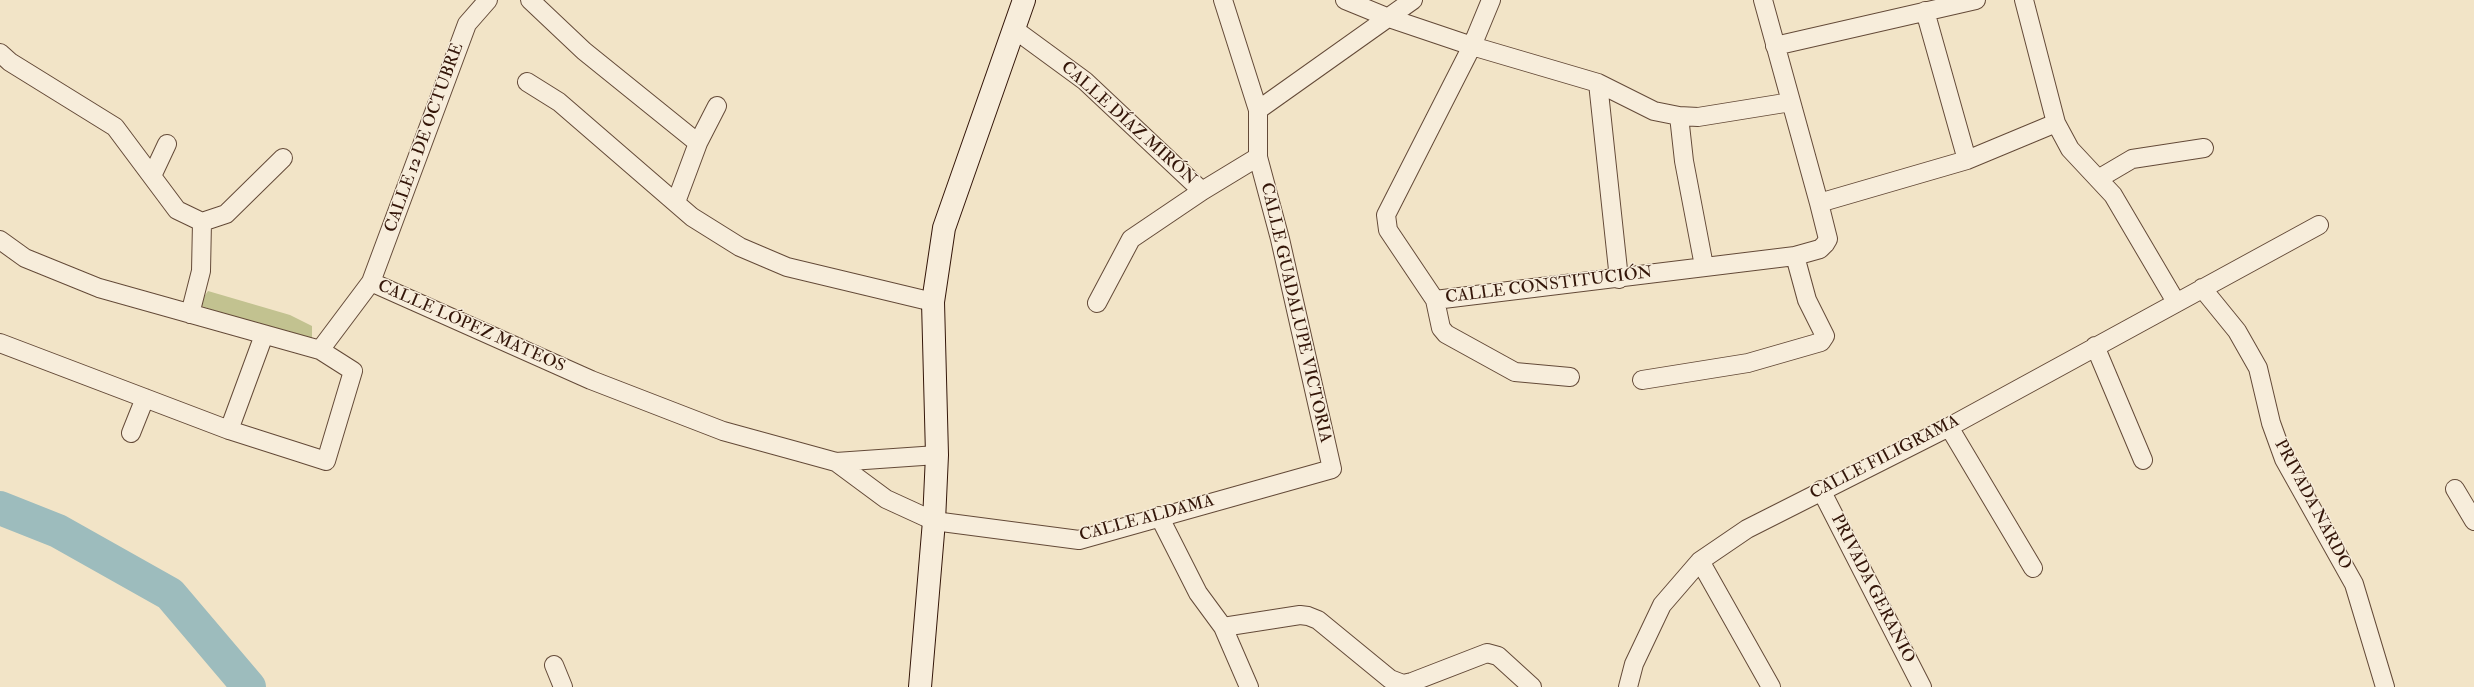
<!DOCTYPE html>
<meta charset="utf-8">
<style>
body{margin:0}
canvas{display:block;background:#f2e4c7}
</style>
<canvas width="2474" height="687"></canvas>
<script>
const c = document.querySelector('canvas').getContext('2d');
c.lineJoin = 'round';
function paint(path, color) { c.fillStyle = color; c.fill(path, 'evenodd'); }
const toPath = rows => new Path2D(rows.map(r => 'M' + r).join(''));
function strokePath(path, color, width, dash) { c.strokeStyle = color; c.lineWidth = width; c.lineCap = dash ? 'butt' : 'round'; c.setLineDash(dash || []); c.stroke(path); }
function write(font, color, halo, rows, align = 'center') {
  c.font = font + ' "IM FELL Double Pica",serif'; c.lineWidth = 3; c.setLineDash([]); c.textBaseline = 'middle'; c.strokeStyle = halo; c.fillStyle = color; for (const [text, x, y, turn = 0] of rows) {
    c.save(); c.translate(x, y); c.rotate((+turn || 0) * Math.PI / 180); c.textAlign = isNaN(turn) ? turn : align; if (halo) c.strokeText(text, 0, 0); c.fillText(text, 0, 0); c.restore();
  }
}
const green = toPath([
 [208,291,290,315,312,326,312,342,198,305]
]);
const river = toPath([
 [0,508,58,531,170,594,249,687]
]);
const street = toPath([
 [530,0,584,51,698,143],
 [1223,0,1258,110],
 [1345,0,1389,18,1472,46,1598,83,1654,111,1679,116,1698,117,1791,102],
 [1491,0,1472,46,1386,215,1388,230,1435,300,1441,328,1446,334,1515,372,1570,377],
 [2024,0,2056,123,2070,149,2113,195,2176,302],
 [1925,11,1967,160],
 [1014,29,1085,81,1202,191],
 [1775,46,1976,0],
 [0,53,10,62,115,127,177,210,202,222],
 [527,82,559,102,692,217,740,247,787,267,933,302],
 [1598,83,1619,279],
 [1679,116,1684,161,1704,266],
 [152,176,167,144],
 [2098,179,2132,159,2204,148],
 [676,202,698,143,717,106],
 [1819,203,1967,160,2056,123],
 [202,222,226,214,283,158],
 [0,240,25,258,99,288,320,350,371,282,591,380,723,431,836,462,937,455],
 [371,282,467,24,488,0],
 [2202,288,2237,331,2258,368,2271,423,2284,459,2354,584,2385,687],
 [1435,300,1795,256,1820,249,1825,244,1828,239,1819,203,1763,0],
 [1097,303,1131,239,1202,191,1258,157],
 [190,314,201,271,202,222],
 [0,343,229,430,326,461,353,371,320,350],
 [2095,346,2143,460],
 [1642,380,1748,363,1821,342,1825,336,1807,300,1795,256],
 [1949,427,2033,568],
 [229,430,264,335],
 [131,433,145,398],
 [836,462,886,499,934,521,1079,540,1332,469,1280,239,1258,157,1258,110,1413,0],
 [2455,489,2474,521],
 [1821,490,1922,687],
 [1159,516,1198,593,1223,627,1249,687],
 [1700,561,1771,687],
 [1223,627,1300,615,1308,616,1318,620,1390,679,1403,684,1412,682,1487,653,1498,656,1532,687],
 [554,665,563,687],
 [1628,687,1634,664,1662,605,1700,561,1747,529,1949,427,2319,225]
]);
const secondary = toPath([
 [920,687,934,521,937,455,933,302,944,228,1024,0]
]);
const streetNames = [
 ["CALLE DÍAZ MIRÓN",1128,124,42],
 ["CALLE 12 DE OCTUBRE",425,138,-70],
 ["CALLE CONSTITUCIÓN",1549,286,-7],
 ["CALLE GUADALUPE VICTORIA",1295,313,77],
 ["CALLE LÓPEZ MATEOS",471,327,24],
 ["CALLE FILIGRAMA",1885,458,-27],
 ["PRIVADA NARDO",2312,505,62],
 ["CALLE ALDAMA",1147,519,-15],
 ["PRIVADA GERANIO",1872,589,63]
];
paint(green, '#c2c290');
strokePath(river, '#9dbcbd', 34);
strokePath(street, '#644a38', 20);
strokePath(secondary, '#341609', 24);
strokePath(street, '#f7eddb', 18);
strokePath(secondary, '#f7eddb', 22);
write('17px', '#341609', '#f7eddb', streetNames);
</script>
